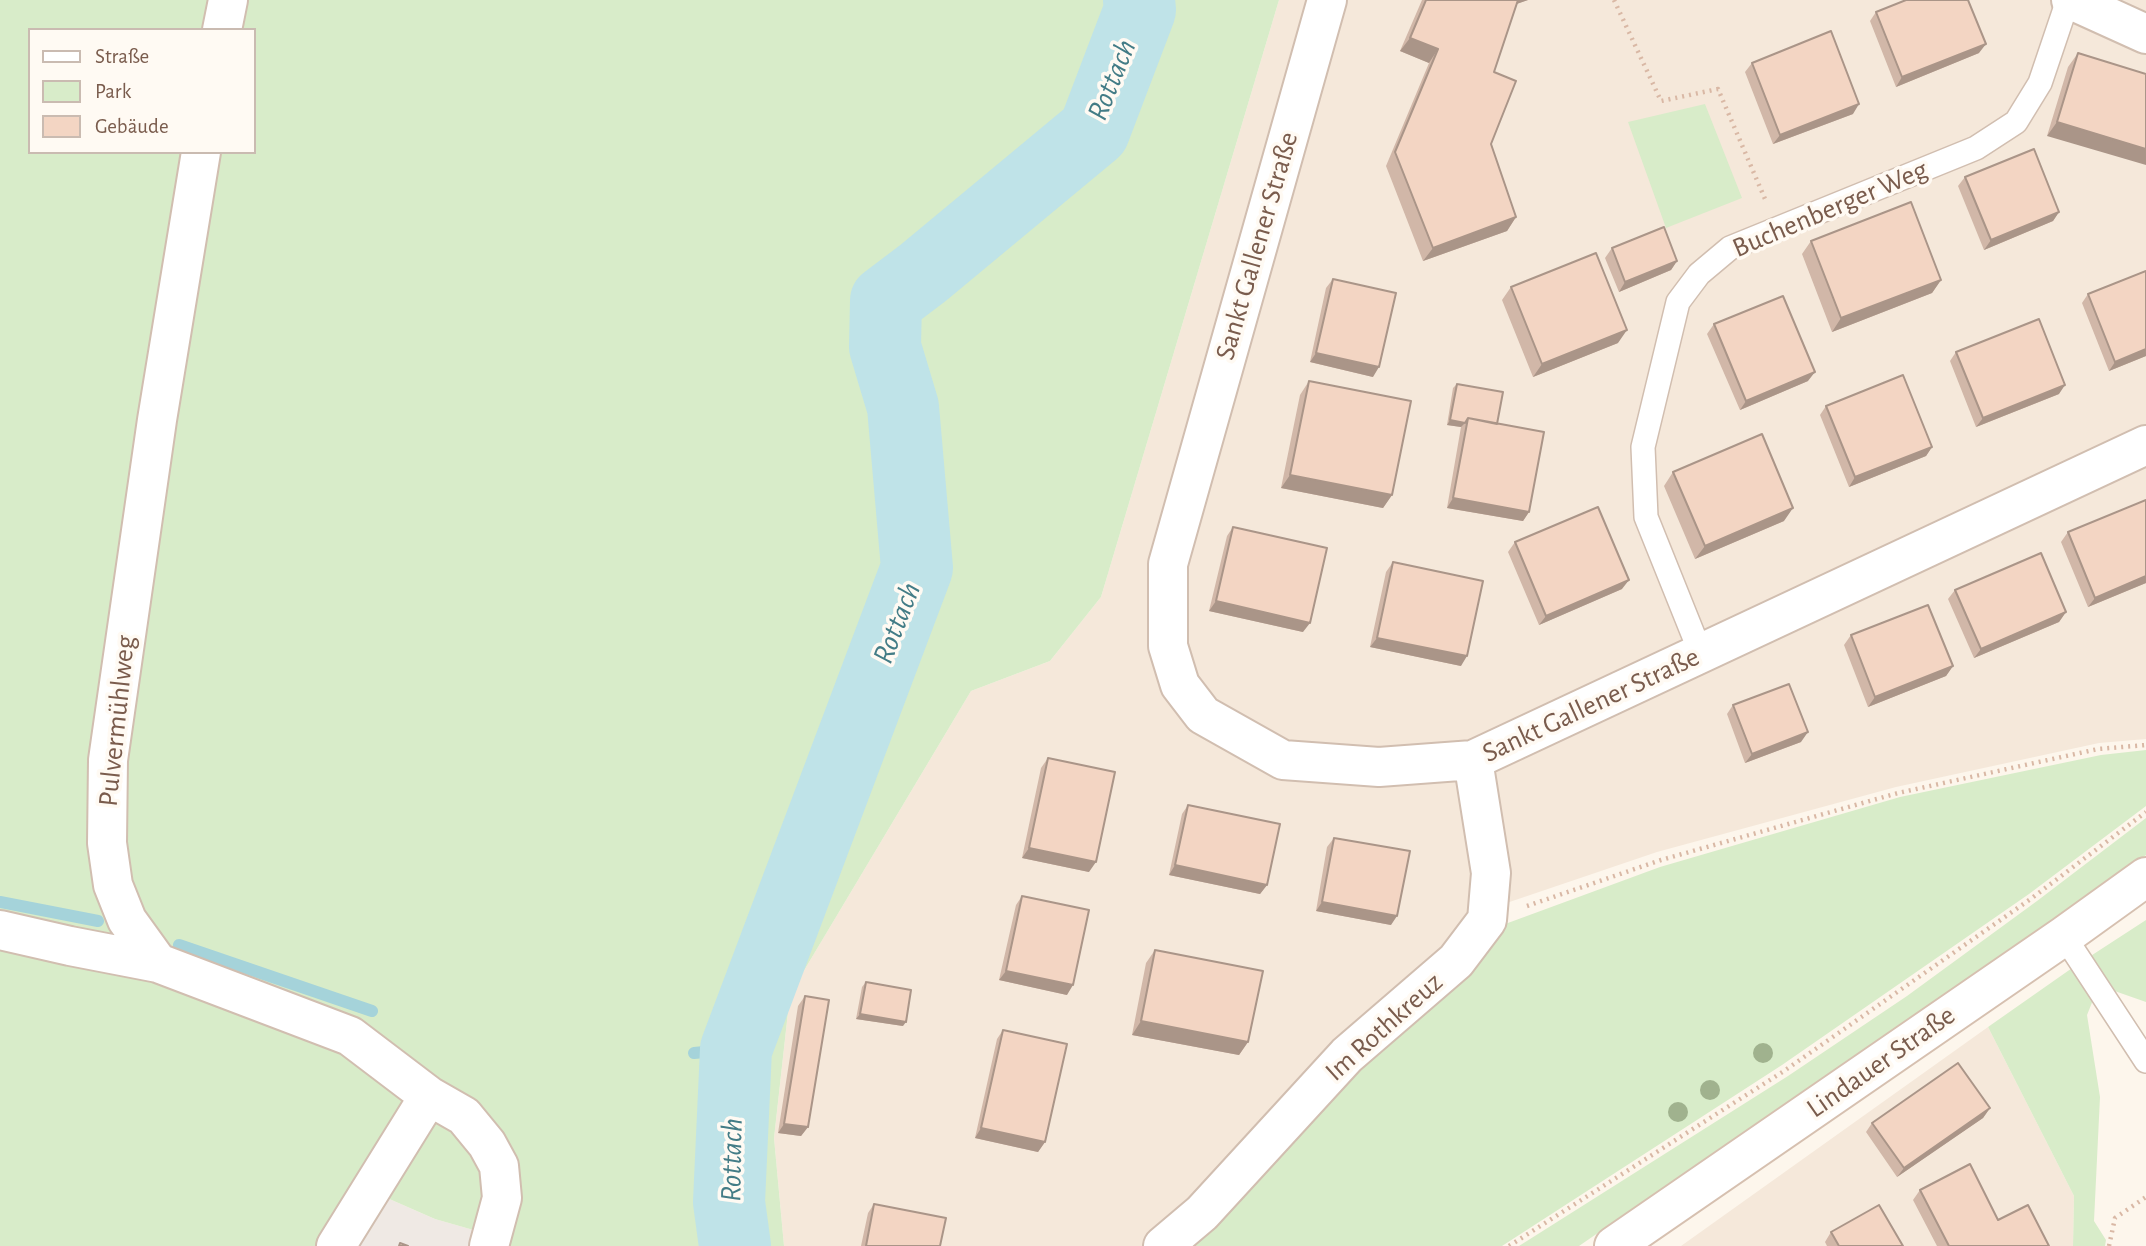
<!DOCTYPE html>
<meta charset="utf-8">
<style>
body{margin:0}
#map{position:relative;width:2146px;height:1246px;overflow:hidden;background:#fdf6ec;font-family:"Alegreya Sans",sans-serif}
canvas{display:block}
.legend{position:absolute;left:28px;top:28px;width:228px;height:126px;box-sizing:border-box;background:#fffaf3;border:2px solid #cabbb1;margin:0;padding:9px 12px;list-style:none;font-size:21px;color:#7a5c4d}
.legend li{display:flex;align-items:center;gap:14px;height:35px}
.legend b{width:35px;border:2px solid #cabbb1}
</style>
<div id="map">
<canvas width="2146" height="1246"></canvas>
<ul class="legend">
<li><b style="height:9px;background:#fff"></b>Straße</li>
<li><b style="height:19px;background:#d8ecc9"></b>Park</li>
<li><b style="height:19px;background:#f3d5c3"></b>Gebäude</li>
</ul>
</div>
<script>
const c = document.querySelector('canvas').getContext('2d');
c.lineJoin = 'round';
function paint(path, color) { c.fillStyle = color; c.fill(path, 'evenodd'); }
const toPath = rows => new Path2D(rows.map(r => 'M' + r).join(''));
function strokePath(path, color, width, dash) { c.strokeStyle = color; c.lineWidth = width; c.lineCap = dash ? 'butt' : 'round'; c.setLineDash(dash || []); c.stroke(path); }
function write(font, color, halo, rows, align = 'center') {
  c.font = font + ' "Alegreya Sans",sans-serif'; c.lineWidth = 7; c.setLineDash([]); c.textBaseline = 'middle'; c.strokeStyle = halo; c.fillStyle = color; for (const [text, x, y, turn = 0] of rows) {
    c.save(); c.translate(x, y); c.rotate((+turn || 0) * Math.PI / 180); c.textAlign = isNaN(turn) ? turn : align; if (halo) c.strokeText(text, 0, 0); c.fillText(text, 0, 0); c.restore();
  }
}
const residential = toPath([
 [1279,0,2146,0,2146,739,2099,743,1896,787,1657,852,1480,912,1149,1246,784,1246,774,1138,790,994,971,691,1050,661,1101,597],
 [1988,1027,2074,1196,2073,1246,1681,1246]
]);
const industrial = toPath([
 [378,1194,435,1219,484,1233,497,1246,346,1246]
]);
const green = toPath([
 [0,0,215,0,210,30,30,30,30,152,190,152,94,760,135,950,0,919],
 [237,0,1279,0,1101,597,1050,661,971,691,790,994,774,1138,784,1246,497,1246,493,1136,171,954,137,914,117,842,121,759,211,152,254,152,254,30,232,30],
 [1705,104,1742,198,1666,228,1628,122],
 [2146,750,2146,806,2029,894,1782,1065,1502,1246,1177,1246,1497,927,1660,867,1900,797,2101,755],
 [2146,818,2146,855,1579,1246,1519,1246,1788,1076,1907,996,2037,901],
 [2146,920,2146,1002,2106,988,2086,959],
 [0,941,146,969,347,1044,418,1100,329,1246,0,1246],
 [2075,966,2095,995,2087,1015,2100,1097,2094,1221,2106,1240,2105,1246,2073,1246,2074,1196,1988,1027],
 [432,1106,483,1149,484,1233,435,1219,378,1194]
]);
const stream = toPath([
 [0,902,98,921],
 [179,945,372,1011],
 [694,1053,736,1049]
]);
const river = toPath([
 [735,1246,729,1202,736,1049,917,568,903,407,885,347,886,301,923,273,1094,131,1140,10,1139,0]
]);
const path = toPath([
 [1614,0,1661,101,1718,89,1765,199],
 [1527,906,1661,860,1898,793,2098,749,2146,745],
 [1509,1246,1784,1071,2032,898,2146,812],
 [2109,1246,2115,1218,2146,1197]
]);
const service = toPath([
 [1701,654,1646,517,1643,447,1678,302,1699,274,1730,248,1976,148,2016,122,2040,83,2068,0],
 [2064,936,2146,1061]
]);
const minor = toPath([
 [1327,0,1168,564,1168,646,1180,685,1203,715,1283,760,1379,767,1473,760,2146,445],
 [2071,0,2146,34],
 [222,30,228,0],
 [0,930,70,946,158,963,350,1036,429,1096,464,1116,487,1144,499,1166,502,1198,489,1246],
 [158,963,127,920,113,885,107,843,108,760,157,420,201,152],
 [336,1246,429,1096],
 [1163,1246,1202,1213,1347,1055,1456,961,1487,920,1491,873,1473,760]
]);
const secondary = toPath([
 [1614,1246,2064,936,2146,877]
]);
const trees = [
 [1763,1053],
 [1710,1090],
 [1678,1112]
];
const wall = toPath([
 [1422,0,1528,0,1516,4,1494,72,1491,144,1516,217,1507,231,1423,261,1386,166,1429,63,1400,51],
 [1876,12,1979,53,1896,87,1870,21],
 [2078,53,2146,74,2047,136,2068,67],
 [1752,63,1853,114,1773,144,1745,72],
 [1965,177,2059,212,2053,221,1984,250,1958,186],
 [1811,241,1941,280,1932,293,1832,332,1802,254],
 [1612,248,1677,261,1671,270,1619,292,1605,258],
 [2146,271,2146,356,2109,371,2082,303,2088,294],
 [1333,279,1373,377,1310,362,1326,288],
 [1511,287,1618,343,1533,377,1502,300],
 [1714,324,1808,381,1740,410,1707,334],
 [1956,352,2059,394,1976,427,1950,361],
 [1309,381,1392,495,1383,508,1281,488,1300,395],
 [1457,384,1497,424,1529,512,1523,521,1447,508,1461,427,1447,425,1453,388],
 [1826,406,1932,447,1926,456,1849,487,1820,415],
 [1673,472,1784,521,1695,559,1664,486],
 [2146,500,2146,583,2088,607,2061,542,2068,532],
 [1233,527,1303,632,1209,611,1227,536],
 [1515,542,1622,589,1539,625,1508,552],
 [1393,562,1461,666,1370,647,1386,572],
 [1955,590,2066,612,2059,622,1974,658,1948,599],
 [1851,635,1953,666,1946,676,1868,707,1844,645],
 [1733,705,1801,742,1745,763,1727,714],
 [1048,758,1089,872,1022,858,1041,768],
 [1188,805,1267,885,1260,894,1169,875,1182,814],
 [1334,838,1391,925,1316,911,1327,847],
 [1022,896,1067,995,999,980,1016,905],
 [1155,950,1248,1042,1239,1055,1132,1035,1146,963],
 [866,982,903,1026,856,1019,862,987],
 [805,996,808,1127,801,1136,778,1133,798,1006],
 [1003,1030,1045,1142,1038,1152,975,1138,997,1039],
 [1990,1108,1983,1118,1897,1177,1866,1132,1872,1123],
 [1920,1190,2049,1246,1937,1246,1913,1200],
 [874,1204,940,1246,861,1246,868,1213],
 [1831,1232,1903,1246,1827,1246,1825,1242]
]);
const shadedWall = toPath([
 [1515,0,1528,0,1511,6],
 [1410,38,1438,49,1429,63,1400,51],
 [1986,44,1979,53,1896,87,1902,77],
 [1859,104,1853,114,1773,144,1780,135],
 [2057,122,2146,149,2146,165,2047,136],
 [2059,212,2053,221,1984,250,1991,240],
 [1516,217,1507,231,1423,261,1433,248],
 [1677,261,1671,270,1619,292,1625,282],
 [1941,280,1932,293,1832,332,1841,318],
 [1627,330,1618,343,1533,377,1542,364],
 [2146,349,2146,356,2109,371,2115,362],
 [1316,353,1379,367,1373,377,1310,362],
 [1815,372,1808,381,1740,410,1746,401],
 [2065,385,2059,394,1976,427,1983,418],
 [1450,420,1465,423,1461,427,1447,425],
 [1932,447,1926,456,1849,487,1855,477],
 [1290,475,1392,495,1383,508,1281,488],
 [1453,498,1529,512,1523,521,1447,508],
 [1793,508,1784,521,1695,559,1705,546],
 [2146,576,2146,583,2088,607,2095,598],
 [1629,580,1622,589,1539,625,1546,616],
 [1216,601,1310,623,1303,632,1209,611],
 [2066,612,2059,622,1974,658,1981,649],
 [1377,638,1467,656,1461,666,1370,647],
 [1953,666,1946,676,1868,707,1875,697],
 [1808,732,1801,742,1745,763,1752,754],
 [1029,848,1096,862,1089,872,1022,858],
 [1175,865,1267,885,1260,894,1169,875],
 [1322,902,1397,916,1391,925,1316,911],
 [1006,971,1073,985,1067,995,999,980],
 [860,1014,906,1022,903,1026,856,1019],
 [1141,1021,1248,1042,1239,1055,1132,1035],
 [1990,1108,1983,1118,1897,1177,1904,1168],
 [784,1124,808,1127,801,1136,778,1133],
 [981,1128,1045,1142,1038,1152,975,1138]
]);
const building = toPath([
 [1426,0,1518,0,1494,72,1516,81,1491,144,1516,217,1433,248,1395,152,1438,49,1410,38,1426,0],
 [1906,0,1968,0,1986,44,1902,77,1876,12,1906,0],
 [1831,31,1859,104,1780,135,1752,63,1831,31],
 [2078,53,2146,74,2146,149,2057,122,2078,53],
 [2034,149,2059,212,1991,240,1965,177,2034,149],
 [1911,202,1941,280,1841,318,1811,241,1911,202],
 [1664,227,1677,261,1625,282,1612,248,1664,227],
 [1596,253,1627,330,1542,364,1511,287,1596,253],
 [2146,271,2146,349,2115,362,2088,294,2146,271],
 [1333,279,1396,293,1379,367,1316,353,1333,279],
 [1783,296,1815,372,1746,401,1714,324,1783,296],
 [2039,319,2065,385,1983,418,1956,352,2039,319],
 [1903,375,1932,447,1855,477,1826,406,1903,375],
 [1309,381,1411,401,1392,495,1290,475,1309,381],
 [1457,384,1503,392,1497,424,1468,418,1465,423,1450,420,1457,384],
 [1468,418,1544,432,1529,512,1453,498,1468,418],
 [1762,434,1793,508,1705,546,1673,472,1762,434],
 [2146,500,2146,576,2095,598,2068,532,2146,500],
 [1598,507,1629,580,1546,616,1515,542,1598,507],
 [1233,527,1327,548,1310,623,1216,601,1233,527],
 [2041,553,2066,612,1981,649,1955,590,2041,553],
 [1393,562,1483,581,1467,656,1377,638,1393,562],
 [1928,605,1953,666,1875,697,1851,635,1928,605],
 [1789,684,1808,732,1752,754,1733,705,1789,684],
 [1048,758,1115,772,1096,862,1029,848,1048,758],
 [1188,805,1280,824,1267,885,1175,865,1188,805],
 [1334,838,1410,851,1397,916,1322,902,1334,838],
 [1022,896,1089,910,1073,985,1006,971,1022,896],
 [1155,950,1263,971,1248,1042,1141,1021,1155,950],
 [866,982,911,990,906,1022,860,1014,866,982],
 [805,996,829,1000,808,1127,784,1124,805,996],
 [1003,1030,1067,1044,1045,1142,981,1128,1003,1030],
 [1958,1063,1990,1108,1904,1168,1872,1123,1958,1063],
 [1970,1164,1998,1220,2028,1205,2049,1246,1949,1246,1920,1190,1970,1164],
 [874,1204,946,1218,940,1246,866,1246,874,1204],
 [1879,1205,1903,1246,1839,1246,1831,1232,1879,1205],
 [400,1243,408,1246,399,1246,400,1243]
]);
const streetNames = [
 ["Buchenberger Weg",1830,209,-23],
 ["Sankt Gallener Straße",1257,246,-74],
 ["Sankt Gallener Straße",1591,705,-25],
 ["Pulvermühlweg",117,721,-84],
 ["Im Rothkreuz",1384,1027,-42],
 ["Lindauer Straße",1881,1062,-35]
];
const waterNames = [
 ["Rottach",1112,80,-68],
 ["Rottach",897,623,-69],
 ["Rottach",732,1160,-89]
];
paint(residential, '#f5e8da');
paint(industrial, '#efe9e4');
paint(green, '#d8ecc9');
strokePath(stream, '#a5d3da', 12);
strokePath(river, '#bfe3e8', 72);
strokePath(service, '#d1beb0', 26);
strokePath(minor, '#d1beb0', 42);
strokePath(secondary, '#d6c0b0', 42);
strokePath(path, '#d9b8a5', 4.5, [2, 5]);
strokePath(service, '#fff', 23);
strokePath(minor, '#fff', 38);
strokePath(secondary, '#fff', 38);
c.fillStyle = '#a0b28e';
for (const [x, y] of trees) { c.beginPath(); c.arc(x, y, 10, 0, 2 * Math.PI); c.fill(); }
paint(wall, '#d1b7a8');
paint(shadedWall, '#aa9588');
paint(building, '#f3d5c3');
strokePath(building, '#aa9588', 2);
write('28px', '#7a5c4d', '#fffaf3', streetNames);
write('italic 30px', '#437c86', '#fffaf3', waterNames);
</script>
